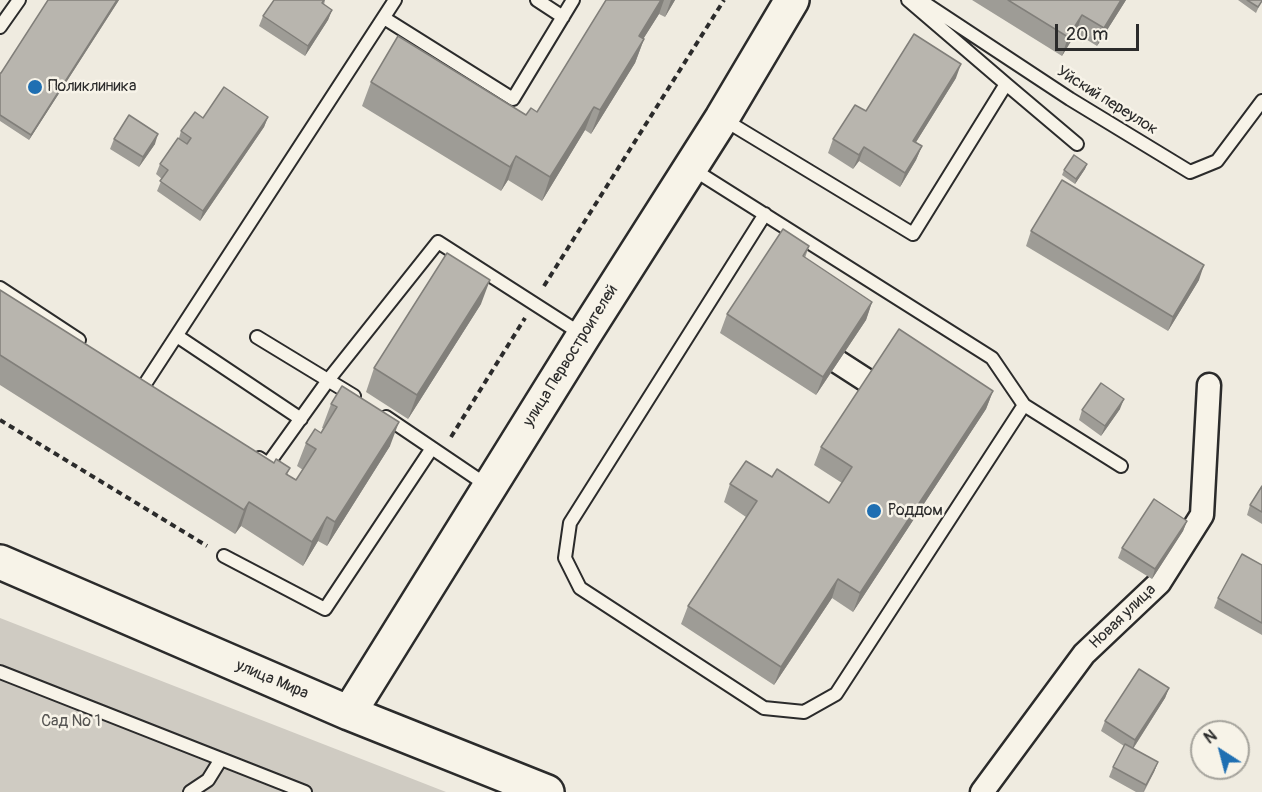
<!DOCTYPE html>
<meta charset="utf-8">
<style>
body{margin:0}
#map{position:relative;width:1262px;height:792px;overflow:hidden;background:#efebe0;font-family:Pangolin,sans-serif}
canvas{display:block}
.north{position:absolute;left:1190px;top:720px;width:60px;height:60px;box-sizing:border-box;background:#f7f3e8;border:2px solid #a5a39c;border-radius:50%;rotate:324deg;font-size:16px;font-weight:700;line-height:24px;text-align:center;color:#2b2b2b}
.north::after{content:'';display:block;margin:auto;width:21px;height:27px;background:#1f6fb2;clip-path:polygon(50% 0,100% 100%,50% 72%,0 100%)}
.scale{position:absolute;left:1055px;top:24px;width:84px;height:27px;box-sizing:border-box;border:3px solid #2b2b2b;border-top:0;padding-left:8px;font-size:18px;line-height:21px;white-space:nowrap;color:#2b2b2b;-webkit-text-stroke:4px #f7f3e8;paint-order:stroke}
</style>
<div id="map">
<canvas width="1262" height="792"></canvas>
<div class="north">N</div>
<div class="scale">20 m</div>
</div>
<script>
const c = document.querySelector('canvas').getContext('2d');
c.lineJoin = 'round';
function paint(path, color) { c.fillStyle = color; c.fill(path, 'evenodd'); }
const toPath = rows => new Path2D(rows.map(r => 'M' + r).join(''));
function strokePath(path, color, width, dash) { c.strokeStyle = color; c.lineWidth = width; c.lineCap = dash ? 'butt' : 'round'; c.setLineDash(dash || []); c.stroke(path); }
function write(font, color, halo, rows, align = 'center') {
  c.font = font + ' Pangolin,sans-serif'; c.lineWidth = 5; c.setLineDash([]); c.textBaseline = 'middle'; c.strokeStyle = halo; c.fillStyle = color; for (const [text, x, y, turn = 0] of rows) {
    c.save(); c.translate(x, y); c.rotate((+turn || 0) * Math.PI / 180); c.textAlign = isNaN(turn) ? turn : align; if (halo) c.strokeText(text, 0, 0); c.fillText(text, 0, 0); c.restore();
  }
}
const green = toPath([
 [0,618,446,792,0,792]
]);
const path = toPath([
 [544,286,724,0],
 [0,420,207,546],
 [451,437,525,318]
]);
const lane = toPath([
 [537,0,563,17],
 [920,0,1070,99,1190,172,1217,161,1262,101],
 [384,18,513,99,573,0],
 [0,27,19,0],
 [1006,84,1077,144],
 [723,119,913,234,1006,84,908,0],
 [691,168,992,358,1024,405],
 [765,214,570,523,565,558,580,588,764,708,804,712,836,694,1024,405,1121,466],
 [0,288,79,340],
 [177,336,301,419],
 [257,337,354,396],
 [145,384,395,0],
 [386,417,488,486],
 [259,458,268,464,329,379,438,242,583,335],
 [224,556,325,609,432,448],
 [0,672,305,792],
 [190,792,208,780,221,759]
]);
const street = toPath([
 [838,362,869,382],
 [982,792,1084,654,1159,583,1202,515,1209,385]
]);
const secondary = toPath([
 [0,562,349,713,547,792],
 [349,713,584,335,722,118,792,0]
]);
const wall = toPath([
 [48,0,119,0,29,140,0,121,0,73,1,73],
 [274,0,325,0,324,5,332,10,328,20,305,56,259,26,263,16],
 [606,0,675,0,665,17,659,14,643,39,644,39,635,63,591,134,585,130,542,201,508,180,501,191,362,106,371,82,526,115,537,112],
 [972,0,1126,0,1097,46,1076,33,1062,56],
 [1238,0,1262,0,1256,13],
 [956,78,916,142,922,146,916,160,900,187,859,161,853,169,828,153,833,139,866,111],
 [268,117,264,127,200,221,157,191,162,179,156,174,160,164,179,138,181,131,203,118],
 [114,139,155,144,139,167,110,149],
 [1087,164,1085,169,1075,184,1062,175,1064,170],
 [1031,231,1199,280,1168,331,1026,246],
 [809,246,805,258,872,302,866,320,816,395,720,333,727,314],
 [0,290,274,463,290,468,287,475,296,480,303,470,297,466,306,443,321,433,323,428,322,428,331,404,390,446,327,546,318,541,303,566,241,526,235,534,0,385],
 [481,304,408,419,366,392,374,368],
 [993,391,986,409,853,612,832,598,774,685,681,624,688,606,746,517,724,502,730,484,772,477,829,503,842,483,814,465,821,447],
 [1120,409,1101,436,1079,420,1082,410],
 [1262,486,1262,524,1247,515,1250,505],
 [1187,521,1183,531,1152,579,1118,558,1122,548],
 [1262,565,1262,635,1214,608,1218,598],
 [1169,688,1165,698,1133,749,1158,762,1154,772,1144,792,1136,792,1109,777,1113,767,1124,746,1101,731,1105,721]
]);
const shadedWall = toPath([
 [117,0,119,0,29,140,31,135],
 [661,0,664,0,659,14,630,60,639,36],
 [671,0,675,0,665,17],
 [1121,0,1126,0,1097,46,1104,28],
 [332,10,328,20,305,56,308,46],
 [1082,15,1076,33,1062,56,1068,37],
 [644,39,635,63,591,134,600,110],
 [961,64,956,78,908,155,913,141],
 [594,107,585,130,542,201,550,177],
 [268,117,264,127,200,221,203,211],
 [158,134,155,144,139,167,143,157],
 [922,146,916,160,900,187,905,173],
 [864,147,859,161,853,169,859,155],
 [516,156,508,180,501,191,510,167],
 [1087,164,1085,169,1075,184,1076,179],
 [1204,265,1199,280,1168,331,1173,317],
 [490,280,481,304,408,419,417,395],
 [872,302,866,320,816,395,823,377],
 [993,391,986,409,853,612,860,593],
 [1124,399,1120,409,1101,436,1105,426],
 [399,422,390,446,327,546,335,522],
 [249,502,241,526,235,534,244,510],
 [327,517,318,541,303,566,312,542],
 [1187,521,1183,531,1152,579,1155,569],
 [838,579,832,598,774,685,781,667],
 [1169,688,1165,698,1132,750,1135,740],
 [1158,762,1154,772,1143,792,1146,785]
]);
const building = toPath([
 [48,0,117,0,31,135,0,115,0,73,1,73,48,0],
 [274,0,324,0,322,3,332,10,308,46,263,16,274,0],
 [606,0,661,0,639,36,644,39,600,110,594,107,550,177,516,156,510,167,371,82,398,36,526,115,531,108,537,112,606,0],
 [1008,0,1121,0,1104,28,1082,15,1068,37,1008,0],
 [1247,0,1262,0,1262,1,1258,7,1247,0],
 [914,34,961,64,913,141,922,146,905,173,864,147,859,155,833,139,855,105,866,111,914,34],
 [224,87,268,117,203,211,160,181,168,170,160,164,178,138,187,144,191,138,181,131,195,112,203,118,224,87],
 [129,115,158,134,143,157,114,139,129,115],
 [1074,155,1087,164,1076,179,1064,170,1074,155],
 [1062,180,1204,265,1173,317,1031,231,1062,180],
 [783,229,809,246,803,256,872,302,823,377,727,314,783,229],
 [447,253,490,280,417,395,374,368,447,253],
 [0,290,274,463,276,459,290,468,286,474,296,480,316,449,306,443,315,429,321,433,337,407,331,404,342,386,399,422,335,522,327,517,312,542,249,502,244,510,0,355,0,290],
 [899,329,993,391,860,593,838,579,781,667,688,606,757,501,730,484,746,461,772,477,777,469,829,503,852,467,821,447,899,329],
 [1101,383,1124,399,1105,426,1082,410,1101,383],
 [1262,486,1262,512,1250,505,1262,486],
 [1154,499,1187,521,1155,569,1122,548,1154,499],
 [1242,554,1262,565,1262,623,1218,598,1242,554],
 [1139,669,1169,688,1135,740,1105,721,1139,669],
 [1125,744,1158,762,1146,785,1113,767,1125,744]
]);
const markers = [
 [35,87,8,"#1f6fb2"],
 [874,511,8,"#1f6fb2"]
];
const poiNames = [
 ["Поликлиника",48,87],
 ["Роддом",888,511]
];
const streetNames = [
 ["Уйский переулок",1107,101,32],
 ["улица Первостроителей",571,356,-58],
 ["Новая улица",1123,617,-44],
 ["улица Мира",272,680,23]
];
const parkNames = [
 ["Сад № 1",71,722]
];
paint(green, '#cfcbc2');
strokePath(lane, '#2b2b2b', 16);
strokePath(street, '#2b2b2b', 27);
strokePath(secondary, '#2b2b2b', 38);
strokePath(path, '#2b2b2b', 4, [6, 4.5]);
strokePath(lane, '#f7f3e8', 12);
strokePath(street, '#f7f3e8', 22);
strokePath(secondary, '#f7f3e8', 33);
paint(wall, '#9e9c96');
paint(shadedWall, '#817f7a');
paint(building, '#b8b5ae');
strokePath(building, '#817f7a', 1.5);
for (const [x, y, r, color] of markers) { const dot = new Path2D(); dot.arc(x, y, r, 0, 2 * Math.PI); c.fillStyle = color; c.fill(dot); strokePath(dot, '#f7f3e8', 2); }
write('16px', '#2b2b2b', '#f7f3e8', poiNames, 'left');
write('16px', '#2b2b2b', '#f7f3e8', streetNames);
write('16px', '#545351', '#f7f3e8', parkNames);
</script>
